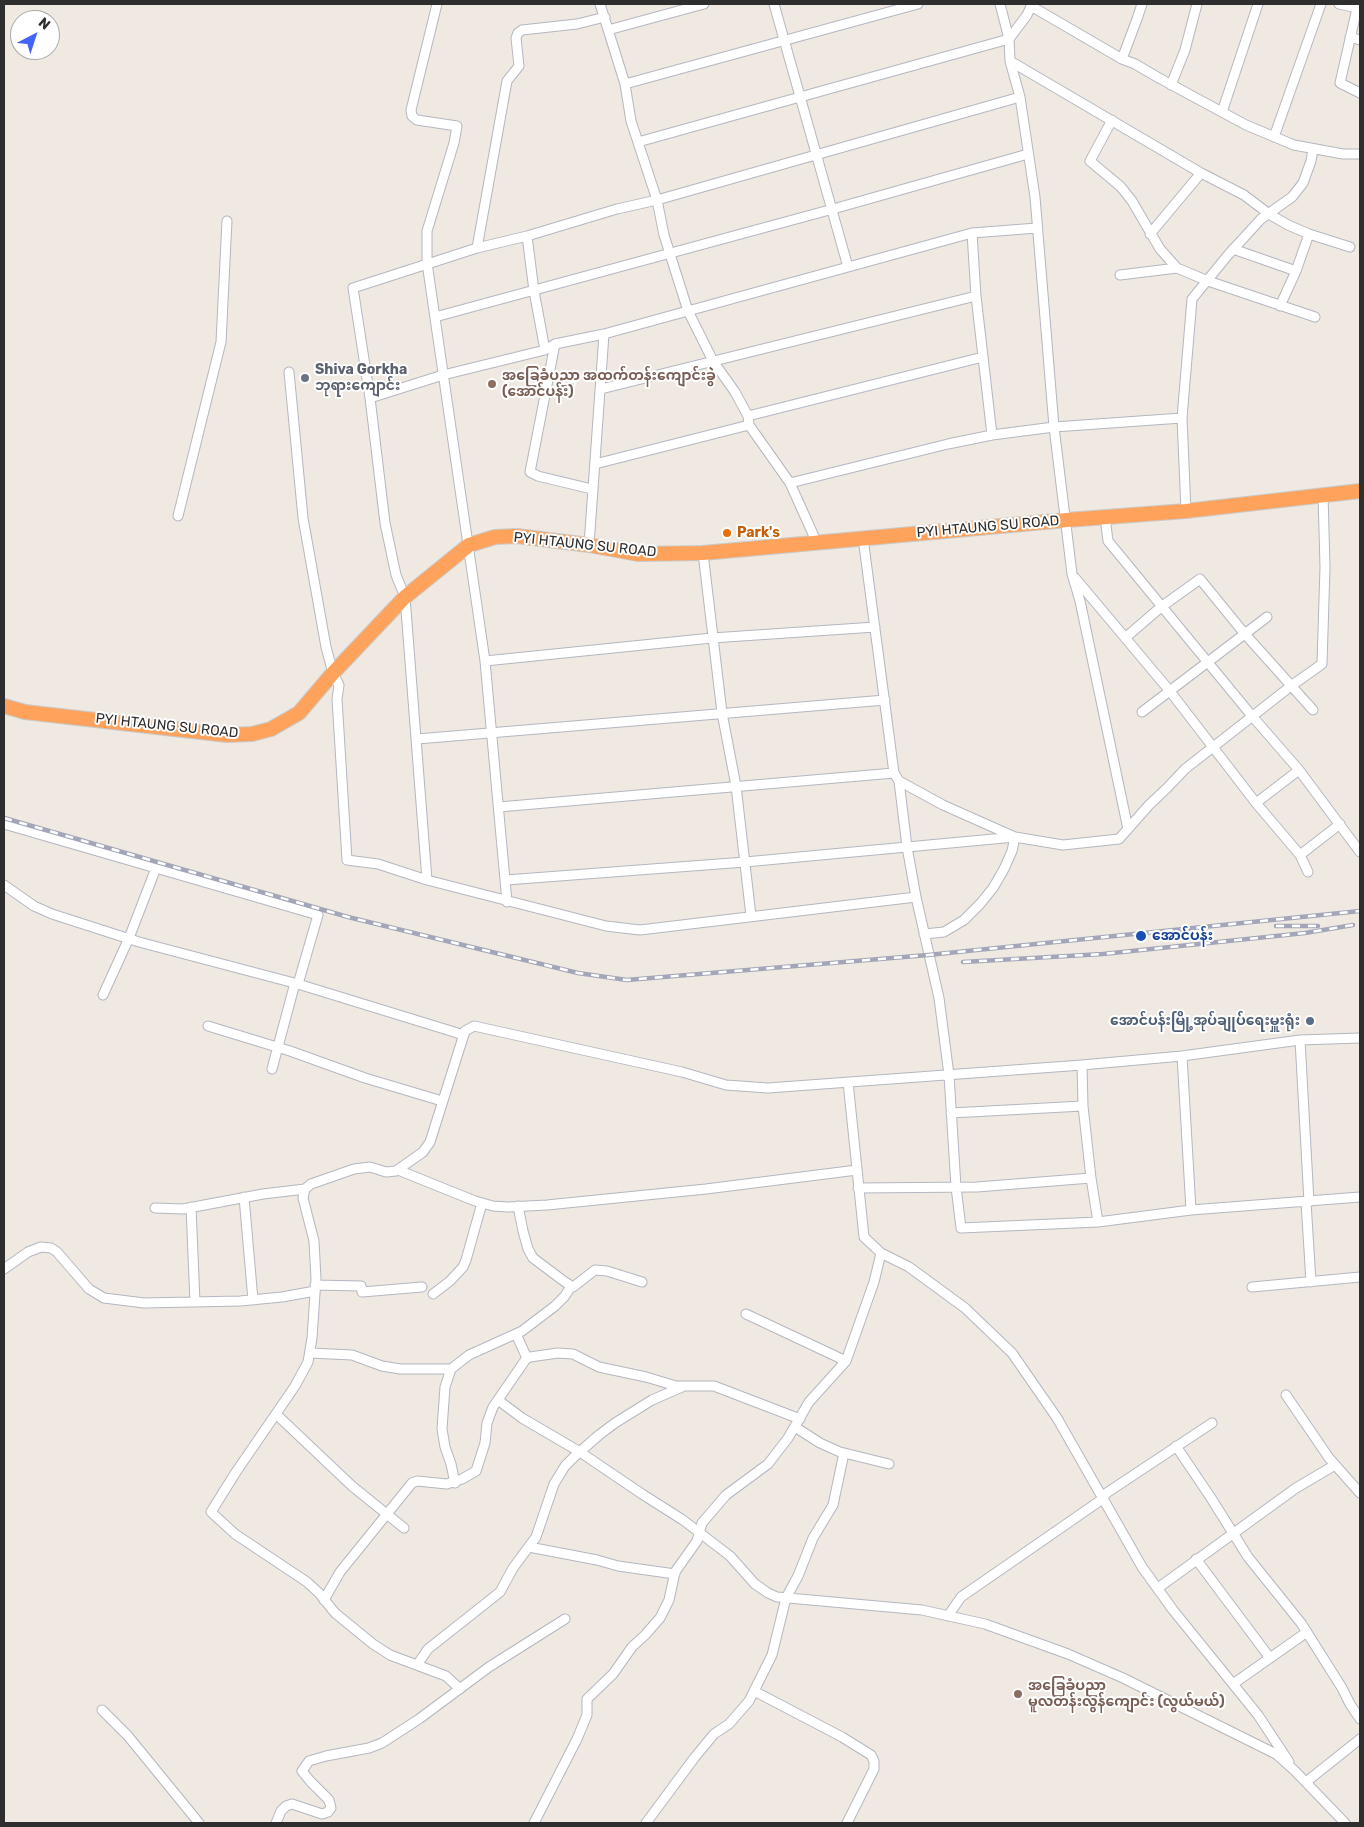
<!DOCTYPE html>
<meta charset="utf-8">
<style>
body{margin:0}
#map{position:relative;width:1364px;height:1827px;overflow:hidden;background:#efe9e1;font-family:Rubik,sans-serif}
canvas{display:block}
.frame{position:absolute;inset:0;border:5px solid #2e2e2e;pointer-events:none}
.north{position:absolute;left:10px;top:10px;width:50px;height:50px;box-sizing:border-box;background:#fff;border:1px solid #ababab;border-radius:50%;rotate:40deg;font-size:14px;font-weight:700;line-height:20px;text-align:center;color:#2e2e2e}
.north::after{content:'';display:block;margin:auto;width:18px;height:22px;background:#4264fb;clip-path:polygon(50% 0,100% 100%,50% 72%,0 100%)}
</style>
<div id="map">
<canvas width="1364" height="1827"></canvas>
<div class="frame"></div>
<div class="north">N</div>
</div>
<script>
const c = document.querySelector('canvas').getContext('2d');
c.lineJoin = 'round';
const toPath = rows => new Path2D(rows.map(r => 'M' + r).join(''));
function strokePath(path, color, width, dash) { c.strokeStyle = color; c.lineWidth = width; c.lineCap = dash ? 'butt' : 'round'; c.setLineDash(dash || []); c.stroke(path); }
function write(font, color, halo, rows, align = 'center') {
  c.font = font + ' Rubik,"Noto Sans Myanmar",sans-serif'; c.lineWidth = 4; c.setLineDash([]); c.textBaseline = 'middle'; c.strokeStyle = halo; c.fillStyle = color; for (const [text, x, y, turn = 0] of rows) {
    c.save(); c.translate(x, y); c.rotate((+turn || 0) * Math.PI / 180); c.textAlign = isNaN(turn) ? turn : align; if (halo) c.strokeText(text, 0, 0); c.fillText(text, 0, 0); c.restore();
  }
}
const minor = toPath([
 [437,4,411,110,412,116,417,120,457,126,454,143,427,231,427,263,485,661,507,902],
 [600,4,625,84,631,121,657,200,664,235,688,311,713,361,735,392,748,416,749,425,790,483,817,543],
 [774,4,848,267],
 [1000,4,1009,39,1010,61,1020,97,1035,197,1054,427,1072,574,1080,601,1128,829],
 [1339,4,1357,8],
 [1358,4,1340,83,1360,93],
 [1031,6,1122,59,1135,64,1159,78,1246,125,1294,145,1343,154,1360,154],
 [608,30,704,4],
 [1350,37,1360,40],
 [1122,59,1137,19,1142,4],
 [1010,61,1201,173,1244,195,1269,214,1288,225,1309,234,1350,247],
 [625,84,918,4],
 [1171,85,1185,50,1197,4],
 [1222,112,1258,4],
 [1112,120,1090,161,1121,187,1132,201,1160,249,1177,268],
 [1274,137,1321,4],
 [638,142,1009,39,1027,15,1032,4],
 [972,233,976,296,992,435],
 [1150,234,1201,173],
 [527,236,534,291,545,350],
 [477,248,507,81,519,66,516,38,518,33,522,30,577,24,605,17],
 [1233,249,1296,271],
 [1120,275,1177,268,1208,281,1315,317],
 [1280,306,1296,271,1309,234],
 [435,317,833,209,1028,154],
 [555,344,530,472,538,476,592,489],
 [289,372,303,518,326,647,333,673,339,685,337,699,347,860,378,864,427,880,606,926,640,930,916,897],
 [601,389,976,296],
 [370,398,443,375,545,350,555,344,604,334,972,233,1037,228],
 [748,416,983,357],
 [595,464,749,425],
 [790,483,948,444,992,435,1054,427,1182,418],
 [1186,511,1182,418,1192,299,1228,255,1261,219,1292,197,1303,183,1311,161,1313,149],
 [178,516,221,342,227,221],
 [1105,517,1108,541,1252,716,1299,770,1360,852],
 [863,538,894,773,899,781,907,847,916,897,939,998,949,1075,956,1187,961,1228,1098,1222],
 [589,545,604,334],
 [703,553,722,713,736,786,751,916],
 [1075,578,1169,690,1256,803,1300,855,1308,872],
 [1125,638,1161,607,1200,579,1244,633,1313,710],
 [485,661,712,638,875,627],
 [1142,712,1267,617],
 [417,739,885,700],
 [899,781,943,805,1015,837,1063,845,1119,839,1149,805,1167,788,1185,769,1291,686,1322,664,1325,567,1323,494],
 [1256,803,1299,770],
 [499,807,894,773],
 [4,824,318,915,298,984,464,1035],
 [1300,855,1340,824],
 [427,880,405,597,396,575,385,523,370,398,353,288,477,248,527,236,617,209,657,200,1020,97],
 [506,880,745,862,1015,837,1012,851,1004,869,993,888,980,904,964,920,944,932,924,934],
 [4,885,34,906,52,914,139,942,298,984],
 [103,995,129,938,156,868],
 [208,1026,290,1051,365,1078,442,1101],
 [1300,1040,1309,1202],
 [1182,1056,1191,1210],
 [1082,1065,1083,1106,1091,1178,1098,1222,1191,1210,1360,1197],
 [272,1069,295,983],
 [848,1082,864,1237,881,1253,909,1267,965,1308,1012,1353,1057,1418,1142,1567,1173,1610,1258,1715,1289,1762],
 [951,1113,1083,1106],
 [398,1170,475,1201,493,1206,508,1207,547,1205,706,1189,857,1170],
 [858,1188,977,1187,1091,1178],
 [244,1197,253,1300],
 [1306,1202,1311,1282],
 [518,1206,523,1231,528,1249,533,1258,565,1282,573,1287,595,1270,607,1271,642,1282],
 [191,1207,195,1302],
 [155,1208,183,1209,263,1194,305,1189],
 [4,1269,28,1252,41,1247,51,1248,57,1252,89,1289,104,1298,144,1303,240,1301,282,1297,315,1291],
 [315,1285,361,1286,362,1292,422,1287],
 [1252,1287,1360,1277],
 [433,1294,450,1281,463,1267,466,1260,482,1203],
 [746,1314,846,1361],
 [516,1334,527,1358],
 [310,1353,352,1355,382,1366,400,1369,451,1369],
 [1286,1395,1329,1458,1360,1493],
 [498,1400,522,1418,580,1452,642,1494,683,1520,730,1556,755,1584,768,1593,777,1597,922,1610,985,1624,1068,1654,1123,1678,1276,1754,1295,1771,1345,1823],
 [276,1414,352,1486,404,1528],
 [795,1427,820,1443,840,1452,889,1464],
 [1176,1446,1211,1498,1248,1557,1301,1623,1342,1688,1350,1704,1360,1719],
 [455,1483,451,1464,445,1447,442,1429,445,1387,451,1369,469,1355,522,1331,555,1306,565,1296,571,1286],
 [1102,1496,1212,1423],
 [529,1547,597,1560,618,1566,675,1574],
 [1196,1559,1270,1658],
 [1158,1588,1296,1488,1335,1465],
 [324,1600,340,1572,412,1483,417,1481,447,1484,462,1479,476,1471,485,1443,487,1423,493,1407,526,1359,530,1357,558,1353,573,1354,599,1367,646,1377,676,1386,714,1386,800,1419],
 [948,1616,961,1597,1104,1498],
 [417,1665,428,1649,500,1592,513,1568,536,1537,554,1484,565,1466,575,1456,599,1435,615,1423,652,1400,682,1387],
 [1233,1684,1307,1632],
 [460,1689,446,1676,390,1655,373,1644,335,1613,319,1593,307,1582,235,1534,211,1512,236,1472,295,1386,308,1362,312,1338,316,1279,314,1241,303,1198,305,1189,311,1184,354,1169,370,1167,386,1172,396,1171,423,1152,430,1142,465,1031,474,1026,682,1072,726,1085,768,1088,1082,1065,1182,1056,1300,1040,1360,1038],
 [754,1691,842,1737,871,1755,874,1761,874,1769,847,1823],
 [102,1710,128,1736,199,1823],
 [1306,1782,1360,1739],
 [276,1823,281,1811,286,1806,292,1804,322,1814,328,1812,331,1808,329,1800,310,1781,302,1771,309,1761,326,1756,369,1748,382,1743,419,1719,489,1667,565,1619],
 [534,1823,577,1739,587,1715,587,1699,613,1674,632,1647,645,1635,660,1618,669,1600,675,1572,697,1541,702,1523,726,1495,768,1464,788,1438,809,1402,846,1361,874,1282,881,1253],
 [646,1823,695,1757,714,1734,729,1724,749,1701,772,1655,786,1598,798,1576,813,1538,833,1505,844,1453]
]);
const highway = toPath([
 [4,706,25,712,227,735,252,734,271,729,299,713,333,673,405,597,469,545,495,537,517,536,589,545,638,554,703,553,1067,520,1186,511,1360,491]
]);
const rail = toPath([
 [4,818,348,917,578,973,627,980,928,955,1360,911],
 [1276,926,1318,926],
 [963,962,1103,954,1305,933,1353,925]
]);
const markers = [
 [305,378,5,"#6b7280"],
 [492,384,5,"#8d6e63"],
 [727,533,5,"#e8710a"],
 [1141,936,6,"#1a4fb4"],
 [1310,1021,5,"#5c6f8a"],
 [1018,1694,5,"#8d6e63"]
];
const worshipNames = [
 ["Shiva Gorkha",315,370],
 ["ဘုရားကျောင်း",315,386]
];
const educationNames = [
 ["အခြေခံပညာ အထက်တန်းကျောင်းခွဲ",502,376],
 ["(အောင်ပန်း)",502,392],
 ["အခြေခံပညာ",1028,1686],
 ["မူလတန်းလွန်ကျောင်း (လွယ်မယ်)",1028,1702]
];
const streetNames = [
 ["PYI HTAUNG SU ROAD",988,527,-5],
 ["PYI HTAUNG SU ROAD",585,545,6],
 ["PYI HTAUNG SU ROAD",167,726,6]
];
const foodNames = [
 ["Park's",737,533]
];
const transitNames = [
 ["အောင်ပန်း",1152,936]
];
const serviceNames = [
 ["အောင်ပန်းမြို့အုပ်ချုပ်ရေးမှူးရုံး",1300,1021]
];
strokePath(minor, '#b4b7c1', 11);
strokePath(highway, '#c9c9c9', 16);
strokePath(minor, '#fff', 9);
strokePath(highway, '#ffa35c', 14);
strokePath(rail, '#a3a6b8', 4.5);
strokePath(rail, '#fff', 2.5, [8]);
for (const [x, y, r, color] of markers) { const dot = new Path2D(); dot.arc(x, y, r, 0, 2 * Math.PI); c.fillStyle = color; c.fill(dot); strokePath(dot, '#fff', 2); }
write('bold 14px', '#5b616d', '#fff', worshipNames, 'left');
write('bold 14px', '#785e54', '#fff', educationNames, 'left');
write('14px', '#2e2e2e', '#fff', streetNames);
write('bold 14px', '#c56008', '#fff', foodNames, 'left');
write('bold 14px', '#164399', '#fff', transitNames, 'left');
write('bold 14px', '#4e5e75', '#fff', serviceNames, 'right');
</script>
